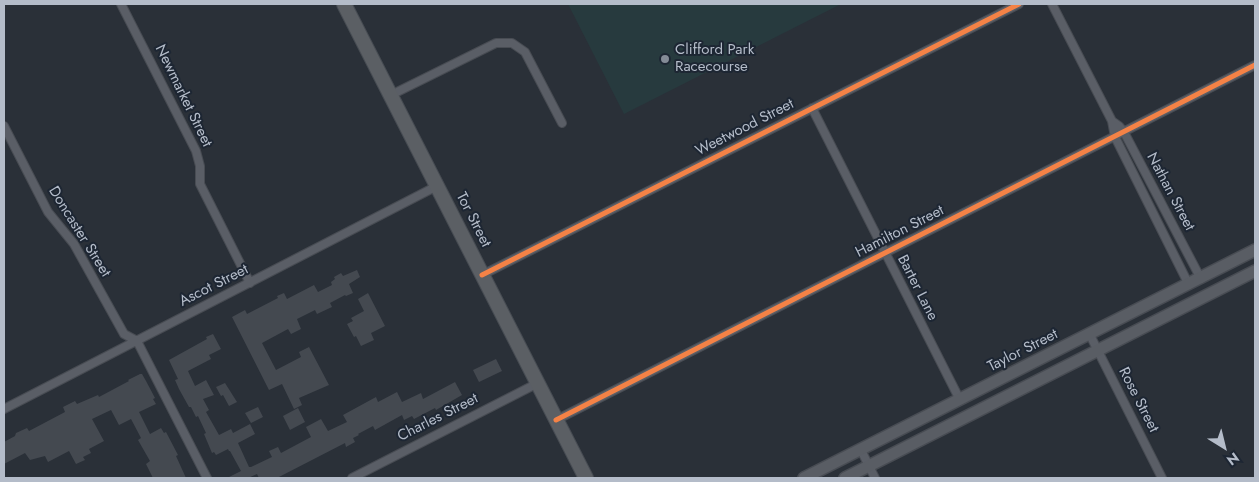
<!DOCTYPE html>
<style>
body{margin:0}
#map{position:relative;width:1259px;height:482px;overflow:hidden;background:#2a3038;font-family:Jost,sans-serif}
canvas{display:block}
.frame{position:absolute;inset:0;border:5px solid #b4bcc9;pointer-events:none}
.north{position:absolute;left:1199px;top:422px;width:50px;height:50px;-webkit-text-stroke:4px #1d2633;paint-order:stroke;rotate:144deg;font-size:14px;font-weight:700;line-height:20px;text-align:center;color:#b4bcc9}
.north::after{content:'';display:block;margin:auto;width:18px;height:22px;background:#b4bcc9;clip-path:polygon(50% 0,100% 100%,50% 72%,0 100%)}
</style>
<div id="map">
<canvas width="1259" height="482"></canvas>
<div class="frame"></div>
<div class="north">N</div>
</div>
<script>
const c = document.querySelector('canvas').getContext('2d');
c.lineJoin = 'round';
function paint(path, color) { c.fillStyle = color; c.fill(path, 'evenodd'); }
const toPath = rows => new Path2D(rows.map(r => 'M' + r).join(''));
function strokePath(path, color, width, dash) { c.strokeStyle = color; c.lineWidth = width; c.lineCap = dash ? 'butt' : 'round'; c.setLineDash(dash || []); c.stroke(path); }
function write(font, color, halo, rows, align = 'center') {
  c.font = font + ' Jost,sans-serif'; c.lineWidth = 4; c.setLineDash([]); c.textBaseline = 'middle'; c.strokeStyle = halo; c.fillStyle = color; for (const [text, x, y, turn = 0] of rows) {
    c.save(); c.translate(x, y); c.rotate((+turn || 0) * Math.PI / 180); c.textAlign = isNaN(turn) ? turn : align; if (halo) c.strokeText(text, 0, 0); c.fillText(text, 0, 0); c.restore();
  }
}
const green = toPath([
 [568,4,841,4,624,114]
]);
const building = toPath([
 [357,270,360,277,349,284,353,293,346,296,345,295,330,303,332,307,317,314,315,310,297,319,301,329,291,334,288,329,262,343,276,370,301,357,299,352,309,347,329,385,299,398,302,405,294,409,282,384,269,390,232,317,245,310,247,314,278,298,277,296,284,293,287,299,314,285,318,292,332,285,331,282,335,279,334,277,341,273,343,276],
 [368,293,385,326,371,333,374,340,361,346,356,336,354,337,347,324,353,321,351,318,364,311,358,299],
 [213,334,221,349,209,355,211,359,188,371,195,386,206,380,214,395,203,399,209,410,206,412,219,435,231,429,233,433,250,424,255,434,238,443,249,467,251,467,272,457,269,451,278,447,281,453,311,437,306,427,321,419,328,431,347,422,343,415,376,397,378,402,397,392,402,402,421,393,423,399,455,382,462,395,436,410,435,408,414,419,412,416,404,420,402,415,375,430,373,426,358,434,359,435,353,438,355,442,346,447,345,443,277,478,259,478,257,474,248,478,227,478,241,471,230,451,229,451,228,449,216,455,214,452,212,453,204,434,206,433,198,416,196,417,191,407,189,407,179,389,175,380,178,379,169,360,207,339,206,337],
 [496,359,502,371,479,382,473,370],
 [140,374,142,374,146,381,155,398,153,399,156,404,139,412,150,434,161,428,164,433,166,432,178,455,176,456,186,478,153,478,146,464,150,461,138,440,141,438,131,419,119,425,111,410,92,419,104,441,89,449,91,453,83,457,85,460,76,464,69,451,48,462,45,456,30,460,25,453,4,464,4,442,15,436,16,433,27,428,29,431,65,412,63,407,75,401,77,404,98,395,99,397,129,381,128,380],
 [225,383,237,402,229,406,223,395,221,396,216,387],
 [258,407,263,417,251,423,245,413],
 [298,408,305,422,290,430,283,416]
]);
const minor = toPath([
 [121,4,196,151,200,166,200,184,250,283],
 [1052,4,1112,121,1115,137,1189,285],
 [391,95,496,43,512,43,525,52,562,123],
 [812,108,960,400],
 [1112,121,1119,126,1124,132,1201,279],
 [4,126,48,212,74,244,124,334,137,341,207,478],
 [482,275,1019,4],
 [1090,335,1162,478],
 [4,409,437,186],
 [556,420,1255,65],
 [861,450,875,478],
 [352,478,538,383]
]);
const secondary = toPath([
 [804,478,1255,250],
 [845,478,1255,271]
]);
const trunk = toPath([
 [344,4,586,478]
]);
const cycleway = toPath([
 [482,275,1019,4],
 [556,420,1255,65]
]);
const markers = [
 [665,59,5,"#848b96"]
];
const poiNames = [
 ["Clifford Park",675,50],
 ["Racecourse",675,67]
];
const streetNames = [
 ["Newmarket Street",183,96,64],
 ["Weetwood Street",745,128,-27],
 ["Nathan Street",1170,192,62],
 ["Tor Street",473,220,63],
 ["Doncaster Street",79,232,58],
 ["Hamilton Street",900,232,-27],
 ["Ascot Street",214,286,-27],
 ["Barter Lane",917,288,63],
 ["Taylor Street",1023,351,-27],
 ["Rose Street",1138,400,63],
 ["Charles Street",438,418,-27]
];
paint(green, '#273a3e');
paint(building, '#444950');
strokePath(minor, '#484c53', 10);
strokePath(secondary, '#484c53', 14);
strokePath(trunk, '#474c53', 16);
strokePath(minor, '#5a5e66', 8);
strokePath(secondary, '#595d64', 11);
strokePath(trunk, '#5b5f64', 14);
strokePath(cycleway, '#f48246', 5);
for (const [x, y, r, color] of markers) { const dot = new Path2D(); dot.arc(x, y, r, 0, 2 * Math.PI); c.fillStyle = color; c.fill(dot); strokePath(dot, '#1d2633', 2); }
write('15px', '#b4bcc9', '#1d2633', poiNames, 'left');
write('15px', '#b4bcc9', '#1d2633', streetNames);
</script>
